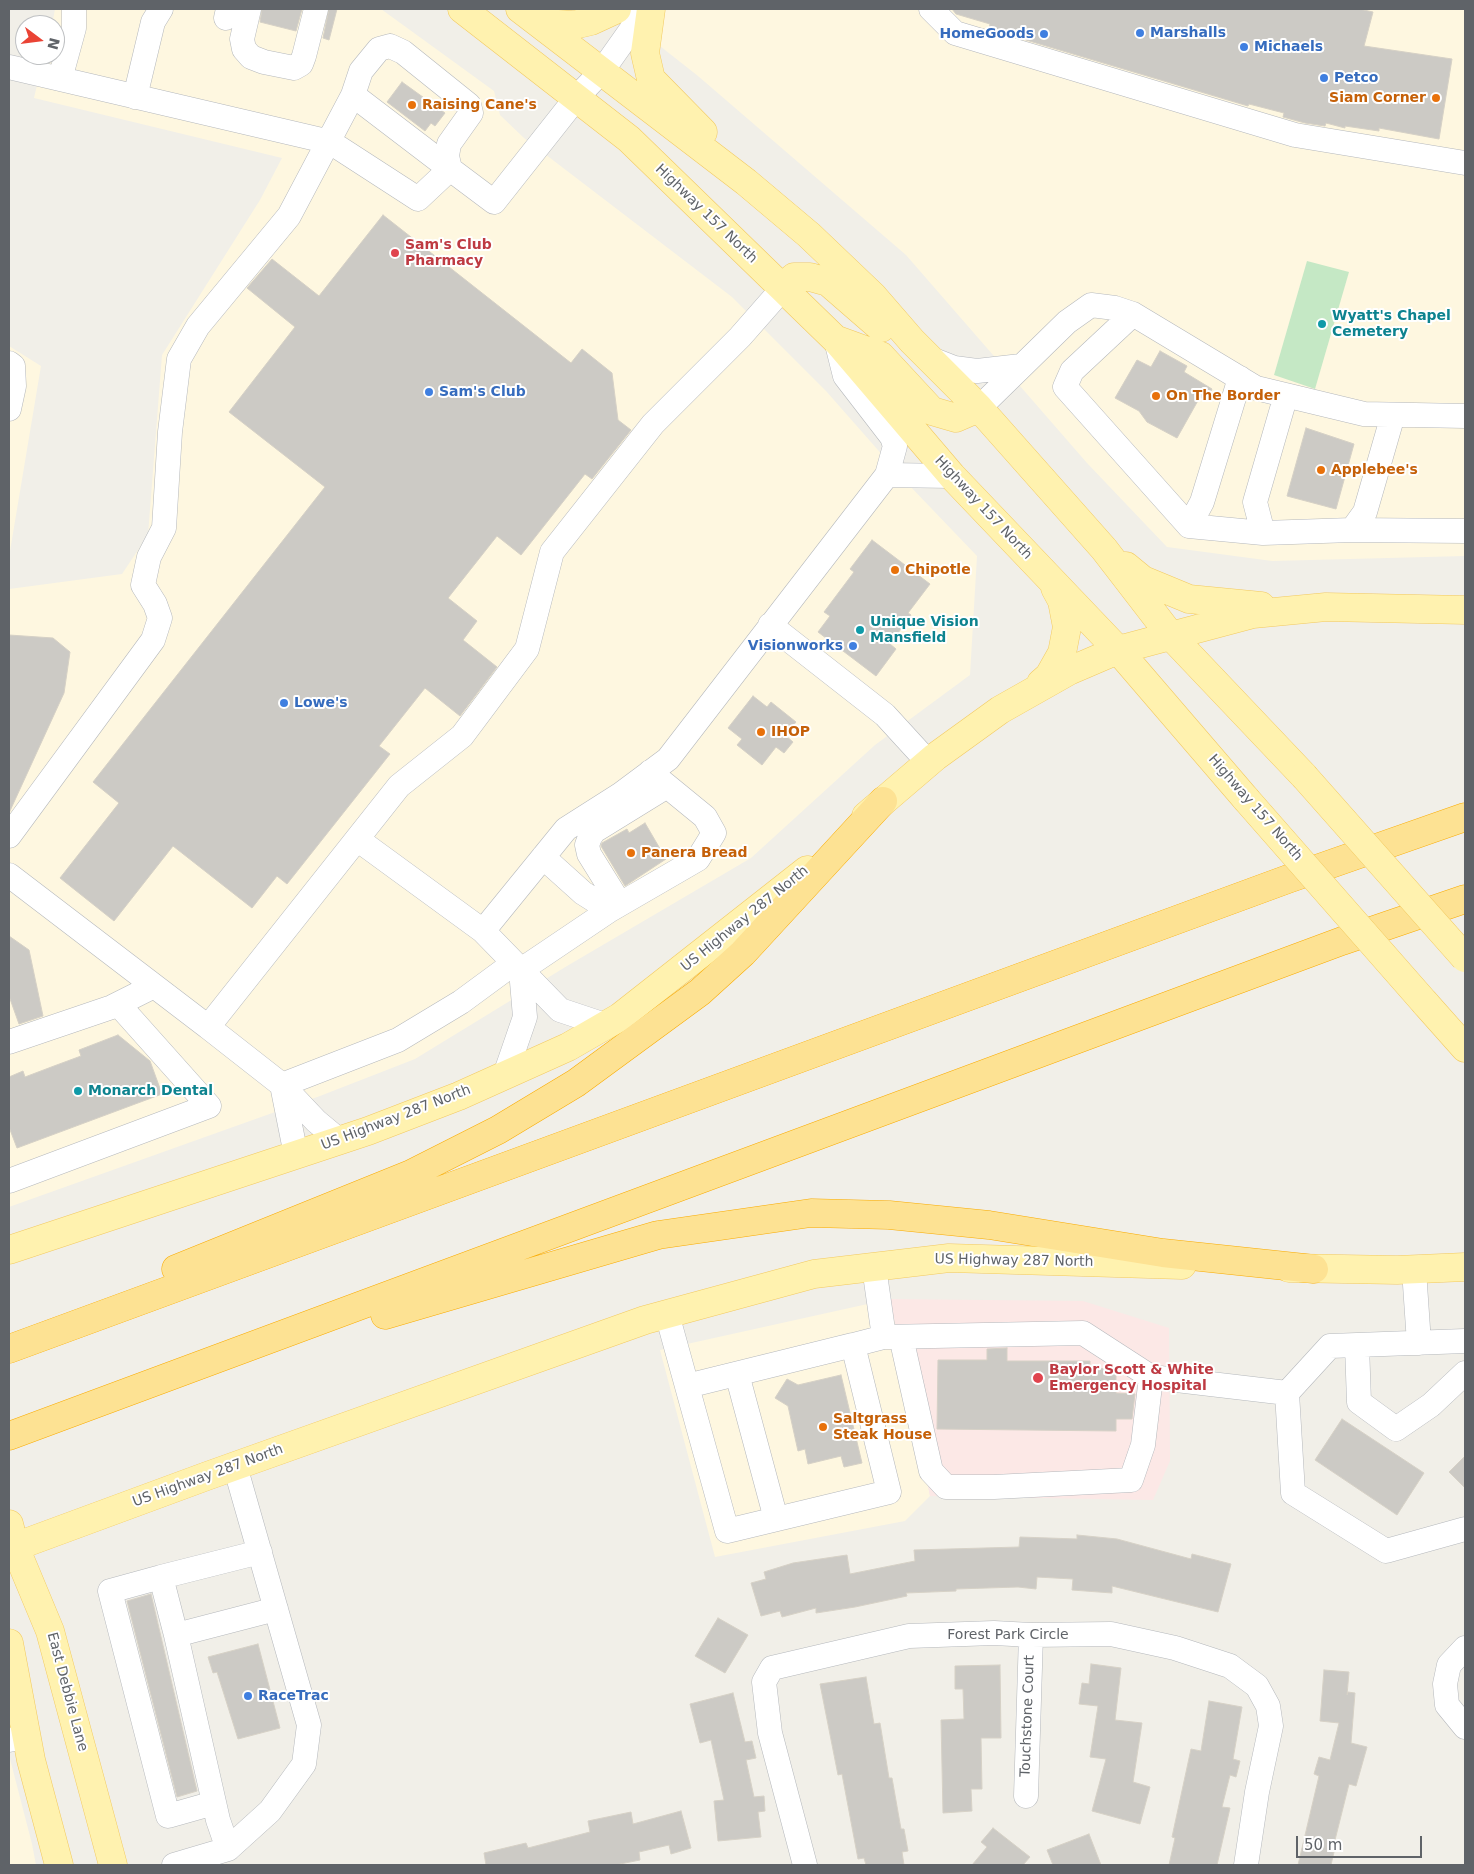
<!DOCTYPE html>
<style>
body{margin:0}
#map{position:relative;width:1474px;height:1874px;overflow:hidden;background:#f1efe8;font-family:"DejaVu Sans",sans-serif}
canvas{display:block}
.frame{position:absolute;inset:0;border:10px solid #5f6368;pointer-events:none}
.north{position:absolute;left:15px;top:15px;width:50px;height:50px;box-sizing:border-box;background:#fff;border:1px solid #bfc1c3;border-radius:50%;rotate:105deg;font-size:14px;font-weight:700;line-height:20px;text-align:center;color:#5f6368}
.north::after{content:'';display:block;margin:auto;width:18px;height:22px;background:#ea4335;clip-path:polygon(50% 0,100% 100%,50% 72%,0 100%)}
.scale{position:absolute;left:1296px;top:1836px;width:126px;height:22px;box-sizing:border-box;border:2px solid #5f6368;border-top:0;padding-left:6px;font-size:15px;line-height:18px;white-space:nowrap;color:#5f6368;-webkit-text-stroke:4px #fff;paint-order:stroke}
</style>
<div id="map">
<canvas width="1474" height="1874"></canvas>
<div class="frame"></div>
<div class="north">N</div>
<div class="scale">50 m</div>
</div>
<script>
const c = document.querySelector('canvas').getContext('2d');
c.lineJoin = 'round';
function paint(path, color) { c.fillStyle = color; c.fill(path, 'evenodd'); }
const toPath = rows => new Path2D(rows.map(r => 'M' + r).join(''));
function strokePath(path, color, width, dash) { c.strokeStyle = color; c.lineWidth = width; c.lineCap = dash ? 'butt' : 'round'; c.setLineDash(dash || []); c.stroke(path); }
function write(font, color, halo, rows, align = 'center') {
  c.font = font + ' "DejaVu Sans",sans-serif'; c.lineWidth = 4; c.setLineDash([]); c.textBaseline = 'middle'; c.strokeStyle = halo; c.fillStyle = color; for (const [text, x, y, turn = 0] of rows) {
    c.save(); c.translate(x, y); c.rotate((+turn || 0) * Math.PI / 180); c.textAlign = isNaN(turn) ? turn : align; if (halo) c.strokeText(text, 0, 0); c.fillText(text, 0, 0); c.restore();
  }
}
const commercial = toPath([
 [55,9,381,9,494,91,500,115,524,138,732,297,826,391,907,483,977,556,970,675,875,745,751,858,567,966,415,1059,320,1096,9,1207,9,589,122,574,148,535,162,355,260,200,282,158,34,98,44,55,55,55,55,25,52,25],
 [613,9,1465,9,1465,556,1272,561,1167,547,1087,463,906,255,698,76],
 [9,346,41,366,9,557],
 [890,1299,930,1496,905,1521,715,1557,660,1350],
 [9,1755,32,1844,36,1865,9,1865]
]);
const medical = toPath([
 [890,1299,1083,1301,1169,1328,1170,1461,1153,1500,930,1496]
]);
const green = toPath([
 [1307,261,1349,272,1315,389,1274,375]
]);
const building = toPath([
 [262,9,302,9,296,31,260,22,262,9],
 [329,9,337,9,329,40,323,38,329,9],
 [952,9,1359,9,1373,12,1364,46,1452,59,1439,139,1379,128,1379,131,1345,126,1345,128,1326,123,1325,126,1305,123,1283,117,1284,113,1249,104,1248,106,989,29,990,24,956,14,952,9],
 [402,82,445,113,435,126,431,123,425,131,387,102,402,82],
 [383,215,571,363,582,349,612,373,618,420,631,430,592,479,585,474,521,555,497,536,448,598,477,621,463,640,497,667,460,716,425,688,379,746,390,754,287,884,277,876,252,908,173,846,114,921,60,878,119,803,93,782,325,487,229,412,295,327,247,288,272,259,319,296,383,215],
 [1160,351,1187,366,1184,372,1212,389,1206,400,1200,397,1177,438,1147,422,1139,411,1115,398,1137,360,1151,367,1160,351],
 [1306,428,1354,444,1336,509,1287,496,1306,428],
 [872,540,930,584,908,613,911,615,890,644,896,649,876,676,818,632,830,616,824,612,854,572,850,569,872,540],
 [9,635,53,638,70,652,64,693,9,813,9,635],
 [753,696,767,707,771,702,796,722,785,735,793,742,784,753,776,747,762,765,737,745,742,739,728,728,753,696],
 [645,823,666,859,625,886,601,846,602,843,627,829,629,833,645,823],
 [9,936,29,950,43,1016,19,1024,9,996,9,936],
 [118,1035,150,1061,162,1094,17,1148,9,1127,9,1077,23,1071,25,1077,54,1066,81,1056,79,1050,118,1035],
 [1007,1348,1007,1361,1090,1361,1090,1368,1113,1369,1116,1371,1116,1393,1135,1394,1132,1419,1116,1419,1116,1431,937,1429,938,1360,987,1360,987,1349,1007,1348],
 [841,1375,862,1463,844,1467,841,1456,808,1464,805,1449,798,1451,788,1406,775,1398,787,1379,798,1385,841,1375],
 [1342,1419,1424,1473,1397,1515,1315,1460,1342,1419],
 [1465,1456,1465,1488,1449,1472,1465,1456],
 [1077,1535,1117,1539,1191,1559,1192,1554,1231,1564,1218,1612,1112,1586,1112,1593,1072,1590,1073,1579,1037,1577,1036,1589,1018,1587,956,1589,956,1591,906,1593,907,1596,855,1607,816,1613,816,1608,782,1617,780,1611,761,1616,751,1583,766,1579,764,1572,793,1563,847,1555,850,1574,915,1561,914,1550,1019,1547,1020,1537,1077,1539,1077,1535],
 [151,1594,197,1791,177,1797,127,1601,151,1594],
 [718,1618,748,1635,725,1673,695,1656,718,1618],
 [258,1644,280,1728,238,1739,217,1672,213,1673,208,1657,258,1644],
 [1091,1664,1121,1668,1115,1720,1142,1723,1133,1782,1150,1787,1140,1824,1092,1811,1106,1759,1090,1757,1098,1706,1079,1704,1082,1683,1089,1684,1091,1664],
 [1000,1665,1001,1738,981,1738,982,1789,971,1789,972,1811,943,1813,941,1720,964,1719,963,1689,955,1689,955,1666,1000,1665],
 [1324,1670,1349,1672,1347,1695,1348,1692,1355,1693,1351,1743,1367,1747,1356,1786,1349,1784,1332,1852,1334,1852,1331,1865,1298,1865,1319,1776,1314,1774,1319,1757,1330,1760,1339,1723,1320,1721,1324,1670],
 [866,1677,874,1724,880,1723,889,1778,892,1778,901,1829,904,1829,908,1851,902,1852,904,1865,866,1865,864,1858,858,1859,842,1774,838,1775,820,1684,866,1677],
 [733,1693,745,1742,752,1741,756,1758,746,1760,754,1797,764,1796,765,1811,758,1812,761,1837,718,1841,714,1801,724,1800,711,1740,700,1743,690,1704,733,1693],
 [1209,1701,1242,1707,1233,1759,1240,1761,1236,1777,1230,1775,1222,1807,1230,1808,1217,1865,1169,1865,1175,1838,1172,1837,1191,1749,1201,1751,1209,1701],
 [681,1811,691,1848,671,1854,669,1845,639,1852,640,1860,615,1865,486,1865,484,1853,526,1843,528,1848,590,1832,588,1821,631,1812,633,1824,681,1811],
 [993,1828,1030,1857,1023,1865,972,1865,987,1847,981,1842,993,1828],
 [1089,1834,1101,1865,1053,1865,1047,1850,1089,1834]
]);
const minor = toPath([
 [249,9,242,39,244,49,251,57,264,62,294,68,301,64,304,56,316,9],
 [931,9,955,33,1295,135,1465,163],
 [226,18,228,9],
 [390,46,403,52,469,105,471,113,449,144,447,156,450,169,353,95,361,71,379,49,390,46],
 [9,67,330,142,418,199,450,169,494,202,577,97,602,71,631,30,641,9],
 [60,79,74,28,74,9],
 [135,97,153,22,161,9],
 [1133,314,1072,371,1065,387,1189,526,1202,502,1240,378],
 [931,359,954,368,977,371,1021,366],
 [9,363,13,366,14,386,9,409],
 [1286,395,1255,502,1263,533,1352,530,1365,512,1393,415],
 [979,408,1067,322,1091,305,1115,308,1133,314,1256,388,1364,414,1465,416],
 [887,475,952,476],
 [1189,526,1263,533],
 [1352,530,1465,531],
 [770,625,885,715,928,762],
 [9,836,153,640,160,618,155,604,143,585,149,557,164,528,170,432,179,359,198,326,289,216,353,95],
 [357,839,483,931,560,1010,605,1025],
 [543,857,583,893,610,910,698,859,714,833,705,817,650,772],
 [9,875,208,1027],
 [620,904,589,854,587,845,590,837,594,831,667,786],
 [483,931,566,829,621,794,668,759,887,475,895,446,892,437,845,376,836,340],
 [521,970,610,910],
 [9,1042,112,1007,152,987],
 [505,1075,525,1017,521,970],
 [282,1085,398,1040,461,1002,514,963],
 [282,1085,296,1155],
 [340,1141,316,1121,282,1085,208,1027,399,786,462,736,527,649,552,552,653,424,740,337,783,288],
 [9,1181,209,1106,118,1004],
 [1414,1270,1419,1343],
 [667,1314,727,1531,889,1492,853,1345,884,1337,874,1267],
 [884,1337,1083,1333,1151,1377,1143,1445,1131,1480,994,1487,946,1487,931,1471,901,1337],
 [1465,1341,1330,1346,1287,1393,1293,1493,1386,1551,1465,1529],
 [1357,1345,1359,1402,1396,1429,1431,1405,1465,1373],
 [737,1374,776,1519],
 [1151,1377,1287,1393],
 [687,1386,853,1345],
 [260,1552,161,1577,176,1635,276,1609],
 [161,1577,110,1591,168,1816,214,1803],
 [176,1635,218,1820,228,1849],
 [1465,1648,1449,1665,1445,1684,1447,1705,1465,1727],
 [9,1740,27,1737],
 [1026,1796,1031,1635],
 [174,1865,228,1849,270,1811,304,1764,309,1725,235,1466],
 [805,1865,770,1733,764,1682,772,1668,909,1636,994,1633,1031,1635,1111,1634,1175,1648,1230,1666,1257,1686,1268,1706,1271,1726,1257,1792,1246,1865]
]);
const major = toPath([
 [462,9,629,139,836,340,952,476,1118,650,1246,799],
 [520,9,746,182,809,235,873,296,912,341,979,408,1104,549,1171,636,1304,776],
 [651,9,645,53,651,79,703,132],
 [541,23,574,25,591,21,617,9],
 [783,288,794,277,810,277,828,282,881,328],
 [837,340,881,356,932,411,956,418,979,408],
 [1126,566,1143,580,1189,599,1261,606],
 [1041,683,1049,676,1062,653,1067,627,1062,601,1055,588],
 [866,816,935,757,1000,710,1069,671,1118,650,1253,614,1326,607,1465,610],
 [1425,1003,1465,1048],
 [9,1250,368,1131,459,1096,568,1047,620,1017,807,870],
 [1289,1268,1397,1270,1465,1267],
 [9,1524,15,1547,50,1631,113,1865],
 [9,1549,207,1476,645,1320,814,1274,949,1258,1182,1265],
 [9,1643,31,1760,59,1865]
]);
const highway = toPath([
 [176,1269,411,1174,498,1130,576,1083,700,992,743,953,883,801],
 [385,1315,658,1235,811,1213,889,1215,989,1225,1163,1253,1314,1269],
 [9,1349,1288,879,1465,817],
 [9,1436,1342,941,1465,899]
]);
const majorBridge = toPath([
 [1304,776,1465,958],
 [1246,799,1425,1003]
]);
const markers = [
 [1140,33,5,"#3f7fe0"],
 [1044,34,5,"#3f7fe0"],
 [1244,47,5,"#3f7fe0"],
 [1324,78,5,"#3f7fe0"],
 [1436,98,5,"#e8710a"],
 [412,105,5,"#e8710a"],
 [395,253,5,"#e0444e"],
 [1322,324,5,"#0f9aa8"],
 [429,392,5,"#3f7fe0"],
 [1156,396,5,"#e8710a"],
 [1321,470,5,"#e8710a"],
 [895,570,5,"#e8710a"],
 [860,630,5,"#0f9aa8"],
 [853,646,5,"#3f7fe0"],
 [284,703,5,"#3f7fe0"],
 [761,732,5,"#e8710a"],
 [631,853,5,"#e8710a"],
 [78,1091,5,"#0f9aa8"],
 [1038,1378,6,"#e0444e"],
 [823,1427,5,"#e8710a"],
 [248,1696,5,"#3f7fe0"]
];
const shopNames = [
 ["Marshalls",1150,33],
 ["HomeGoods",1034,34,"right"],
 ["Michaels",1254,47],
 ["Petco",1334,78],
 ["Sam's Club",439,392],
 ["Visionworks",843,646,"right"],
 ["Lowe's",294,703],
 ["RaceTrac",258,1696]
];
const foodNames = [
 ["Siam Corner",1426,98,"right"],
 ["Raising Cane's",422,105],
 ["On The Border",1166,396],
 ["Applebee's",1331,470],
 ["Chipotle",905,570],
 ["IHOP",771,732],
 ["Panera Bread",641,853],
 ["Saltgrass",833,1419],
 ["Steak House",833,1435]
];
const streetNames = [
 ["Highway 157 North",706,214,44],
 ["Highway 157 North",983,508,47],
 ["Highway 157 North",1255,808,49],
 ["US Highway 287 North",745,919,-39],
 ["US Highway 287 North",396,1118,-21],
 ["US Highway 287 North",1014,1261,1],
 ["US Highway 287 North",208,1476,-20],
 ["Forest Park Circle",1008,1635],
 ["East Debbie Lane",67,1692,75],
 ["Touchstone Court",1028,1716,-88]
];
const healthNames = [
 ["Sam's Club",405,245],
 ["Pharmacy",405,261],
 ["Baylor Scott & White",1049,1370],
 ["Emergency Hospital",1049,1386]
];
const cultureNames = [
 ["Wyatt's Chapel",1332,316],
 ["Cemetery",1332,332],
 ["Unique Vision",870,622],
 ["Mansfield",870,638],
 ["Monarch Dental",88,1091]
];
paint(commercial, '#fef7e0');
paint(medical, '#fce8e6');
paint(green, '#c5e8c5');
paint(building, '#cccac5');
strokePath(building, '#d6d1c6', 1);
strokePath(minor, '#b5b8bc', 25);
strokePath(major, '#f2c960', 29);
strokePath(highway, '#f9ab00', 29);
strokePath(minor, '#fff', 24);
strokePath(major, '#fff2af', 28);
strokePath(highway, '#fde293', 28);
strokePath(majorBridge, '#f2c960', 29, []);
strokePath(majorBridge, '#fff2af', 28);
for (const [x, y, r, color] of markers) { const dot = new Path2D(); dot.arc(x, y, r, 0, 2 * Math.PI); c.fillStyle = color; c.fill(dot); strokePath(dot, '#fff', 2); }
write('bold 14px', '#366cbe', '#fff', shopNames, 'left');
write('bold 14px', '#c56008', '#fff', foodNames, 'left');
write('14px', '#5f6368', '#fff', streetNames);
write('bold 14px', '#be3a42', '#fff', healthNames, 'left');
write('bold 14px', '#0d838f', '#fff', cultureNames, 'left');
</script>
